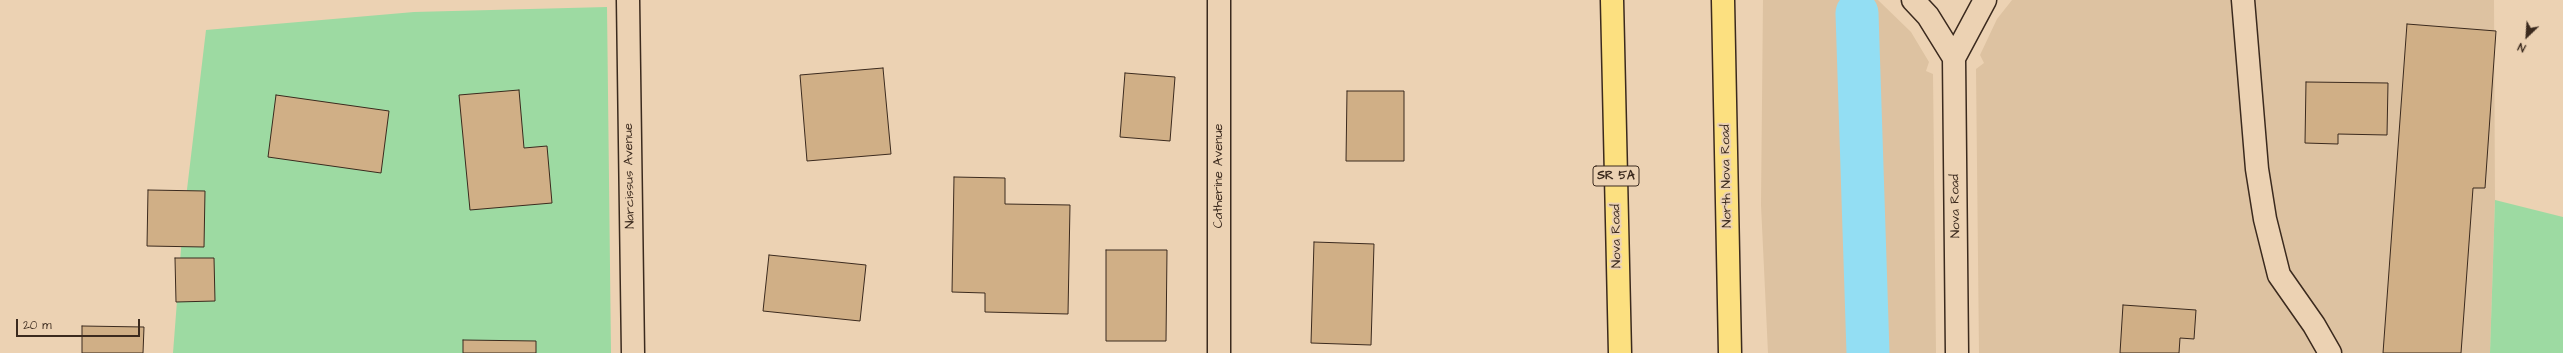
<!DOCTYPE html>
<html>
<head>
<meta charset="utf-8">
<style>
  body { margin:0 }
  #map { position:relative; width:2563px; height:353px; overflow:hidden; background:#ecd2b3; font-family:"Architects Daughter",sans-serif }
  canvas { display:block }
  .north { position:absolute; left:2507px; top:16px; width:40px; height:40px; -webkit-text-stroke:3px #ecd2b3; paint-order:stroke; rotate:205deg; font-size:11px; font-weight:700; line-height:16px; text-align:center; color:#3b2a1e }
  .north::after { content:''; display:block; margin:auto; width:14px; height:18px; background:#3b2a1e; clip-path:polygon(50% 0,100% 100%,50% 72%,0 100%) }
  .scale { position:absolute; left:16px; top:319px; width:124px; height:18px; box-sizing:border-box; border:2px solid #3b2a1e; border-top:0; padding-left:5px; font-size:12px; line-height:14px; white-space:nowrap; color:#3b2a1e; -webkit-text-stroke:3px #ecd2b3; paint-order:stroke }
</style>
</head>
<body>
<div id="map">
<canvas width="2563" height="353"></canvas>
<div class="north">N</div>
<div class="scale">20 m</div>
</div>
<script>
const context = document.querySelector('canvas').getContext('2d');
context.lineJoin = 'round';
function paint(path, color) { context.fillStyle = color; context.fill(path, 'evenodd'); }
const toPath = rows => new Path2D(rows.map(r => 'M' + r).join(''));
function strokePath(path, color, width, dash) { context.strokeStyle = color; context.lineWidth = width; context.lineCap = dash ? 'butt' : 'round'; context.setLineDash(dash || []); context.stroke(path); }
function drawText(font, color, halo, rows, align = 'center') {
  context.font = font + ' "Architects Daughter",sans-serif'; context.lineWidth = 4; context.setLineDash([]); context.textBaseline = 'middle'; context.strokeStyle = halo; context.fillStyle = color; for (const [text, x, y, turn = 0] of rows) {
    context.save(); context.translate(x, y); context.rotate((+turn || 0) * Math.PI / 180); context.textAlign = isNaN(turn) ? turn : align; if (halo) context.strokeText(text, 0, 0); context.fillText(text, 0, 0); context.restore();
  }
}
const built = toPath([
  [1763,0,1878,0,1911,32,1929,62,1926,71,1933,74,1936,353,1768,353,1761,205],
  [2012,0,2494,0,2495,200,2490,353,1979,353,1976,69,1984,63,1980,55,1997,19]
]);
const green = toPath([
  [607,7,611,353,173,353,183,223,206,30,414,12],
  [2495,200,2563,217,2563,353,2490,353]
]);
const canal = toPath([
  [1857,13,1868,353]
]);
const building = toPath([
  [2407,24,2496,31,2485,188,2473,188,2461,353,2383,353,2407,24],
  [883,68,891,154,807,161,800,75,883,68],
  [1125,73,1175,77,1170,141,1120,137,1125,73],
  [2306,82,2388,83,2387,135,2338,134,2338,144,2305,143,2306,82],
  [519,90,524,148,547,146,552,203,470,210,459,95,519,90],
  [1347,91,1404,91,1404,161,1346,161,1347,91],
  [276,95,389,111,381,173,268,157,276,95],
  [954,177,1005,178,1005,204,1070,205,1068,314,985,312,985,293,952,292,954,177],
  [148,190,205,191,204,247,147,246,148,190],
  [1314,242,1374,244,1371,345,1311,343,1314,242],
  [1106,250,1167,250,1166,341,1106,341,1106,250],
  [769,255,866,265,860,321,763,311,769,255],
  [175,258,214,258,215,301,176,302,175,258],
  [2123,305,2196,310,2194,339,2180,338,2179,353,2120,353,2123,305],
  [82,326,144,327,143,353,82,353,82,326],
  [463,340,536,341,536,353,463,353,463,340]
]);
const lane = toPath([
  [2243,0,2257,169,2265,219,2279,275,2314,325,2330,353]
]);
const street = toPath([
  [628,0,633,353],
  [1219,0,1219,353],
  [1913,0,1928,16,1954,58],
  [1957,353,1954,58,1985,0]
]);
const primary = toPath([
  [1612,0,1620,353],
  [1723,0,1730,353]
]);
const shields = [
  [1616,176,46]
];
const shieldNames = [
  ["SR 5A",1616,176]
];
const streetNames = [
  ["Narcissus Avenue",630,176,-91],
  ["Catherine Avenue",1219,176,-90],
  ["North Nova Road",1727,176,-91],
  ["Nova Road",1956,206,-91],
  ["Nova Road",1617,236,-91]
];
paint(built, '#ddc2a1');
paint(green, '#9ddaa2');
strokePath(canal, '#93def3', 43);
paint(building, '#d0af86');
strokePath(building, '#3b2a1e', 1);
strokePath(lane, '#3b2a1e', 25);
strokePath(street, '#3b2a1e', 25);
strokePath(primary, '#3b2a1e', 25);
strokePath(lane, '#ecd2b3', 22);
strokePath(street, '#ecd2b3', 22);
strokePath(primary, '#fce080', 22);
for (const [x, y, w] of shields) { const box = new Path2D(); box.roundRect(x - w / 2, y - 10, w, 20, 3); context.fillStyle = '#ecd2b3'; context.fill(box); strokePath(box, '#3b2a1e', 1); }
drawText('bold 12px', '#3b2a1e', null, shieldNames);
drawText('13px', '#3b2a1e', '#ecd2b3', streetNames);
</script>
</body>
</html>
